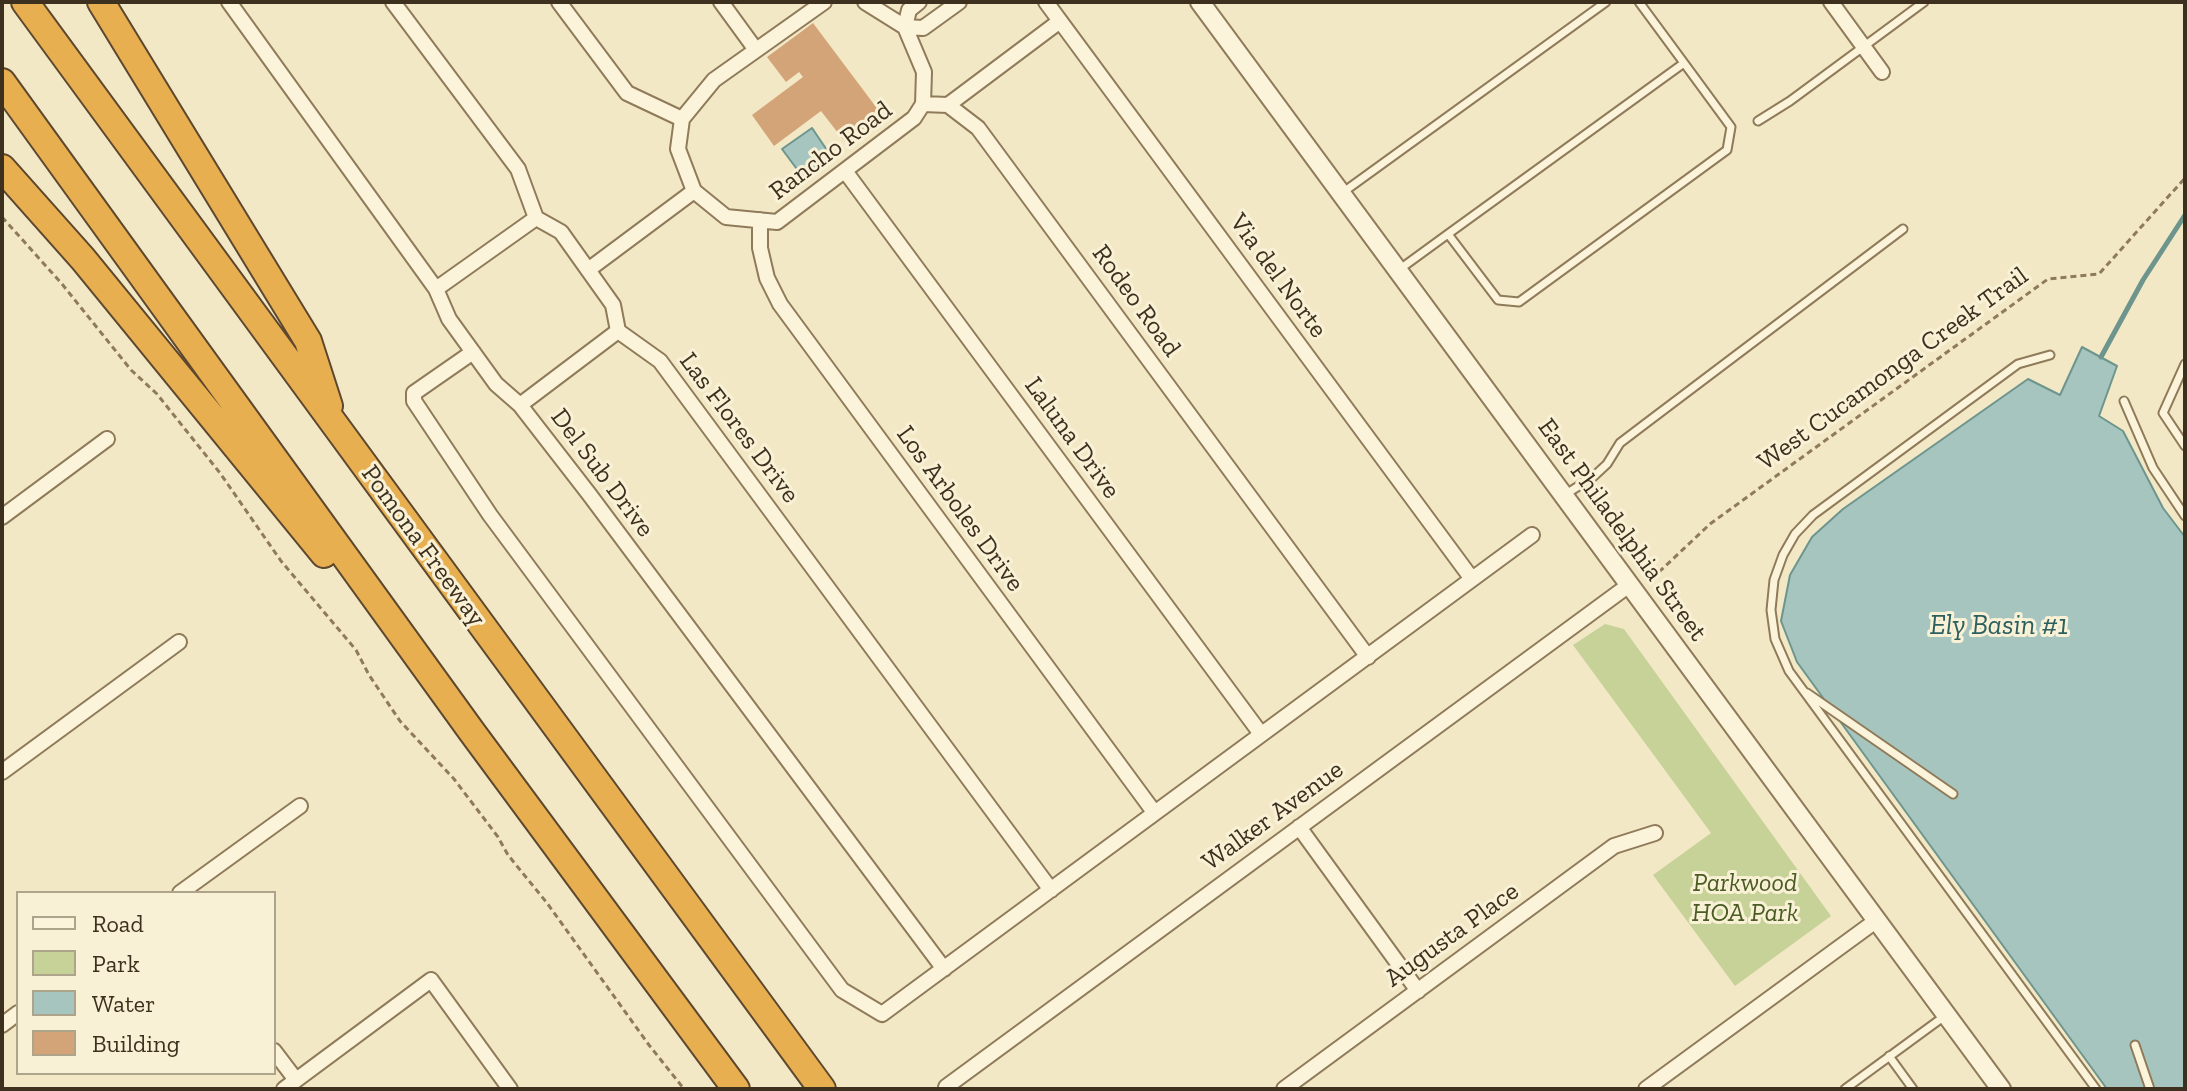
<!DOCTYPE html>
<html>
<head>
<meta charset="utf-8">
<style>
  body { margin:0 }
  #map { position:relative; width:2187px; height:1091px; overflow:hidden; background:#f2e8c5; font-family:"Zilla Slab",serif }
  canvas { display:block }
  .frame { position:absolute; inset:0; border:4px solid #3e301e; pointer-events:none }
  .legend { position:absolute; left:16px; top:891px; width:260px; height:184px; box-sizing:border-box; background:#f9f1d6; border:2px solid #aea48c; margin:0; padding:10px 14px; list-style:none; font-size:24px; color:#3e301e }
  .legend li { display:flex; align-items:center; gap:16px; height:40px }
  .legend b { width:40px; border:2px solid #aea48c }
</style>
</head>
<body>
<div id="map">
<canvas width="2187" height="1091"></canvas>
<div class="frame"></div>
<ul class="legend">
<li><b style="height:10px;background:#fcf4da"></b>Road</li>
<li><b style="height:22px;background:#c7d298"></b>Park</li>
<li><b style="height:22px;background:#a7c5bf"></b>Water</li>
<li><b style="height:22px;background:#d3a478"></b>Building</li>
</ul>
</div>
<script>
const context = document.querySelector('canvas').getContext('2d');
context.lineJoin = 'round';
function paint(path, color) { context.fillStyle = color; context.fill(path, 'evenodd'); }
const toPath = rows => new Path2D(rows.map(r => 'M' + r).join(''));
function strokePath(path, color, width, dash) { context.strokeStyle = color; context.lineWidth = width; context.lineCap = dash ? 'butt' : 'round'; context.setLineDash(dash || []); context.stroke(path); }
function drawText(font, color, halo, rows, align = 'center') {
  context.font = font + ' "Zilla Slab",serif'; context.lineWidth = 6; context.setLineDash([]); context.textBaseline = 'middle'; context.strokeStyle = halo; context.fillStyle = color; for (const [text, x, y, turn = 0] of rows) {
    context.save(); context.translate(x, y); context.rotate((+turn || 0) * Math.PI / 180); context.textAlign = isNaN(turn) ? turn : align; if (halo) context.strokeText(text, 0, 0); context.fillText(text, 0, 0); context.restore();
  }
}
const green = toPath([
  [1605,624,1624,629,1831,916,1735,986,1653,875,1711,833,1573,645]
]);
const water = toPath([
  [812,128,831,156,802,176,782,149,812,128],
  [2082,347,2117,366,2099,416,2123,431,2163,508,2185,537,2185,1089,2107,1089,1797,662,1781,621,1790,575,1812,537,1843,509,2028,379,2060,395,2082,347]
]);
const stream = toPath([
  [2101,357,2143,280,2185,215]
]);
const building = toPath([
  [813,23,882,115,845,142,821,111,774,146,752,115,803,77,799,72,786,82,767,57]
]);
const path = toPath([
  [2,217,62,284,131,370,157,394,220,473,281,561,356,650,369,675,400,721,454,779,498,837,508,855,547,903,649,1045,684,1089],
  [1659,572,1710,524,2048,279,2099,274,2185,178]
]);
const service = toPath([
  [1639,2,1684,63],
  [1758,121,1790,101,1924,2],
  [1342,193,1606,2],
  [1400,269,1448,234,1498,300,1519,302,1727,150,1731,127,1684,63,1448,234],
  [2050,355,2018,364,1813,515,1795,534,1783,555,1774,580,1771,610,1775,639,1789,671,2096,1089],
  [2185,364,2163,413,2185,446],
  [2124,401,2153,468,2185,516],
  [1566,494,1593,477,1607,464,1620,443,1645,424,1903,229],
  [1807,693,1953,794],
  [2135,1045,2150,1089],
  [1889,1056,1913,1089],
  [1845,1089,1946,1015]
]);
const minor = toPath([
  [229,2,436,289,449,319,496,384,520,405,589,494,944,969],
  [393,2,518,169,536,218,561,232,613,305,618,331,660,361,1051,890],
  [559,2,627,93,682,119],
  [721,2,756,50],
  [824,2,714,80,682,119,678,149,694,191,726,217,777,222,914,118,923,104,924,72,905,27,865,2],
  [919,2,909,10,905,27,923,28,959,2],
  [1046,2,1472,579],
  [1831,2,1882,72],
  [923,104,948,105,978,128,1368,657],
  [948,105,1060,21],
  [845,171,1261,734],
  [760,220,760,248,767,278,780,304,1154,812],
  [588,270,694,191],
  [436,289,536,218],
  [473,352,414,393,414,401,490,515,842,990,882,1014,1532,535],
  [520,405,618,331],
  [2,517,107,439],
  [2,772,179,642],
  [1299,827,1418,991],
  [180,893,300,806],
  [2,1025,18,1013],
  [274,1051,296,1080],
  [946,1087,1629,585],
  [284,1089,431,980,510,1089],
  [1284,1089,1614,846,1655,833],
  [1646,1089,1877,920]
]);
const tertiary = toPath([
  [1200,2,2001,1089]
]);
const motorway = toPath([
  [25,2,822,1089],
  [101,2,308,341,329,406],
  [2,82,472,732,736,1089],
  [2,168,83,259,324,554]
]);
const streetNames = [
  ["Rancho Road",831,151,-37],
  ["Via del Norte",1278,276,54],
  ["Rodeo Road",1136,301,54],
  ["West Cucamonga Creek Trail",1893,369,-36],
  ["Las Flores Drive",739,428,53],
  ["Laluna Drive",1072,438,54],
  ["Del Sub Drive",602,473,53],
  ["Los Arboles Drive",960,509,54],
  ["East Philadelphia Street",1622,530,54],
  ["Pomona Freeway",423,546,54],
  ["Walker Avenue",1273,816,-36],
  ["Augusta Place",1452,935,-36]
];
const parkNames = [
  ["Parkwood",1745,884],
  ["HOA Park",1745,914]
];
const waterNames = [
  ["Ely Basin #1",1999,626]
];
paint(green, '#c7d298');
paint(water, '#a7c5bf');
strokePath(water, '#6d958e', 2);
strokePath(stream, '#6d958e', 5);
paint(building, '#d3a478');
strokePath(service, '#8f7a59', 11);
strokePath(minor, '#8f7a59', 18);
strokePath(tertiary, '#8f7a59', 22);
strokePath(motorway, '#5d472e', 30);
strokePath(path, '#8f7a59', 3, [6, 4]);
strokePath(service, '#fcf4da', 7);
strokePath(minor, '#fcf4da', 14);
strokePath(tertiary, '#fcf4da', 18);
strokePath(motorway, '#e7af50', 26);
drawText('26px', '#3e301e', '#f9f1d6', streetNames);
drawText('italic 26px', '#4a5c23', '#f9f1d6', parkNames);
drawText('italic 28px', '#2c5f5f', '#f9f1d6', waterNames);
</script>
</body>
</html>
